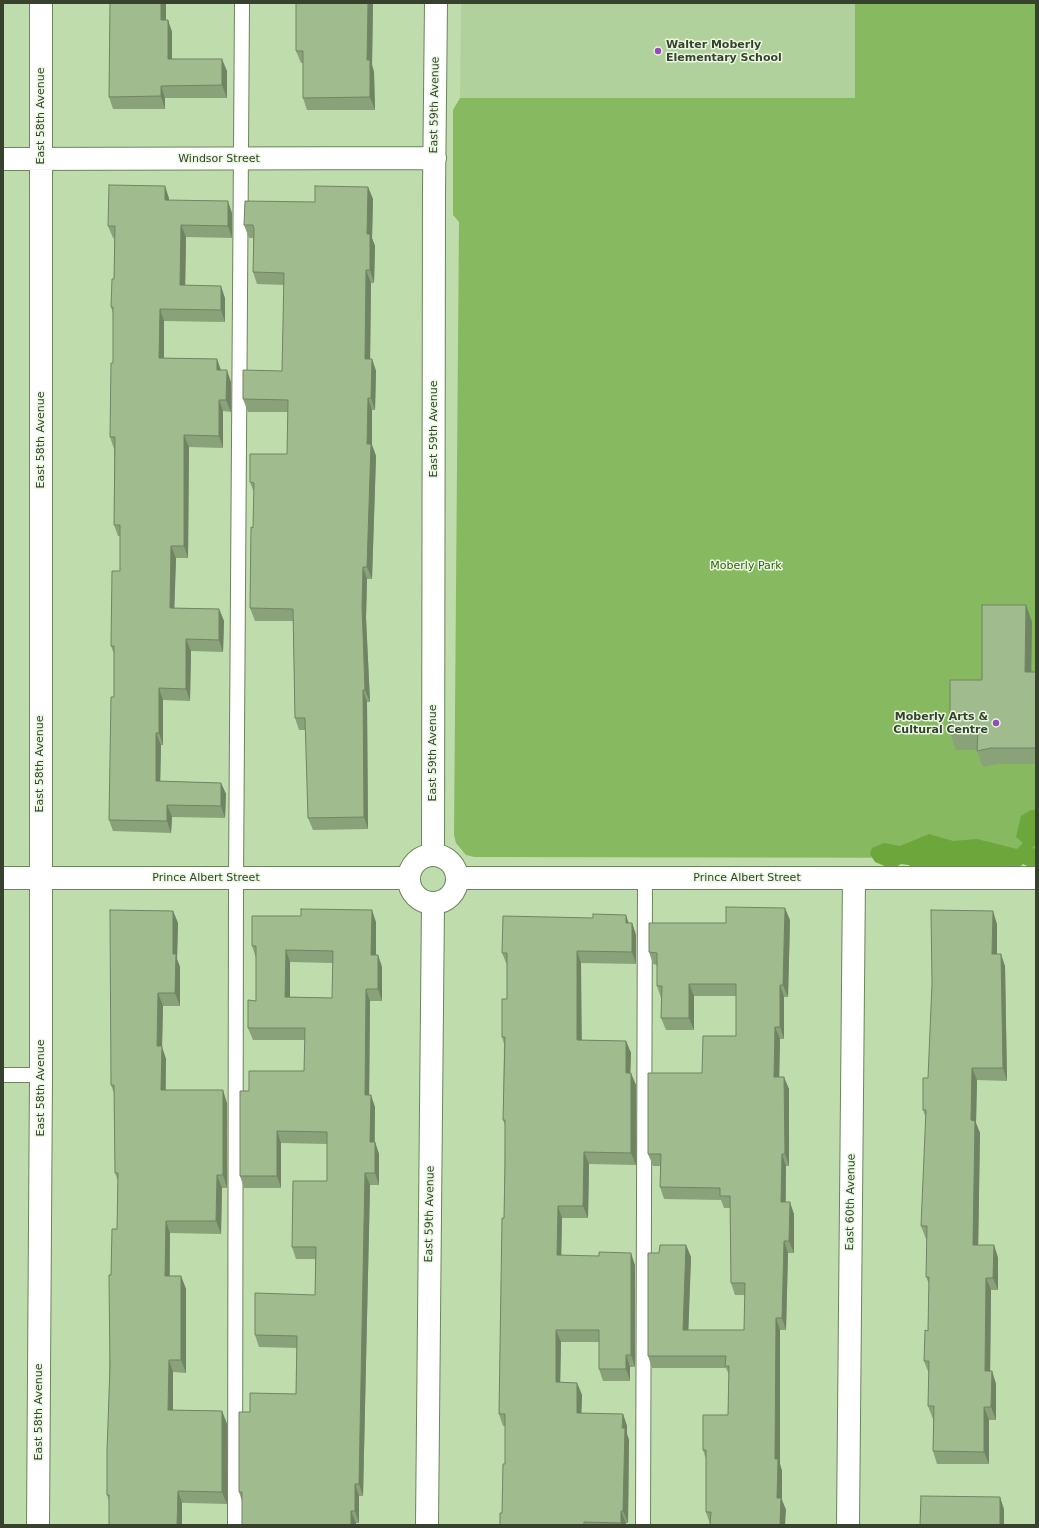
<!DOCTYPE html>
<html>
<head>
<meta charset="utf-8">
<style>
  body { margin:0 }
  #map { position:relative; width:1039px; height:1528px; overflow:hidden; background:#bfdcad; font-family:"DejaVu Sans",sans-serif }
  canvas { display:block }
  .frame { position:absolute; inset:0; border:4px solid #36412e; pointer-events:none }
</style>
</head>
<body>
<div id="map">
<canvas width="1039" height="1528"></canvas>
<div class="frame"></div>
</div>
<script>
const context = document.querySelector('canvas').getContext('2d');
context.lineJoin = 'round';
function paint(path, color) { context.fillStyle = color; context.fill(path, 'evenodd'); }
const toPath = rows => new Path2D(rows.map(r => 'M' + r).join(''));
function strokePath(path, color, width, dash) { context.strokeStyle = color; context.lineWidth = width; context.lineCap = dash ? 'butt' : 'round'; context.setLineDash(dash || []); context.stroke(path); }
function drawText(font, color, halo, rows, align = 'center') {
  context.font = font + ' "DejaVu Sans",sans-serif'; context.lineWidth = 3; context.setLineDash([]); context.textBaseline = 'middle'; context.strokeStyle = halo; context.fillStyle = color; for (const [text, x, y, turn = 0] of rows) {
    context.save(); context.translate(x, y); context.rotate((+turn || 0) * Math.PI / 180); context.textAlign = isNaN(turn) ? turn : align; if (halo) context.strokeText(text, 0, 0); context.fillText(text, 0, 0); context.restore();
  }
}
const built = toPath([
  [461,3,855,3,855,98,460,98]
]);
const green = toPath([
  [855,3,1036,3,1036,858,474,857,466,855,456,843,454,835,459,222,453,215,453,110,460,98,855,98]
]);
const forest = toPath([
  [1031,810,1036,810,1036,844,1032,848,1036,849,1036,870,1023,864,1014,871,915,872,909,865,901,864,892,869,875,862,870,854,872,848,884,843,900,846,929,834,953,841,977,839,1017,849,1023,843,1016,837,1021,816]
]);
const service = toPath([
  [3,1075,41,1075],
  [235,1525,236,877,242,3],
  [643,1525,645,879]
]);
const minor = toPath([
  [3,159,435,158],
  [433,854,434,191,436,3],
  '409 879a24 24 0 1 1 48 0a24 24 0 1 1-48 0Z',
  [3,878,409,878],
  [457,878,1036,878],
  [38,1525,41,1075,41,3],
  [427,1525,433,903],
  [848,1525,854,878]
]);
const wall = toPath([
  [110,3,166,3,166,20,168,20,172,32,172,59,227,71,227,98,165,98,165,109,113,109,109,97],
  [296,3,373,3,372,65,374,72,375,110,307,110,303,98,303,63,301,63,296,51],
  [368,187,373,199,372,238,375,246,374,283,371,283,370,359,372,359,376,371,375,410,372,410,372,445,376,456,372,579,367,579,366,618,370,702,367,702,368,829,313,830,308,818,306,730,299,730,295,718,293,621,255,621,250,608,254,493,250,482,287,454,288,412,248,412,243,399,282,371,284,285,257,284,253,272,253,238,249,238,244,225,315,202],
  [169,198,169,200,232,213,232,238,186,237,185,285,225,298,225,322,164,321,164,358,217,359,221,370,231,382,231,412,223,411,223,448,189,447,188,558,176,558,174,608,219,609,224,621,223,652,191,651,190,701,163,700,163,745,161,745,160,781,221,783,226,794,225,818,172,817,171,833,113,831,109,820,114,697,114,654,111,646,120,571,120,536,118,536,114,525,114,449,110,437,113,363,113,313,111,307,114,279,114,238,113,238,108,226],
  [1026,605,1032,622,1031,672,1036,672,1036,764,997,764,983,767,977,750,956,750,950,733,982,680],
  [173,911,178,923,177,959,180,967,180,1006,163,1006,162,1047,166,1059,166,1090,227,1103,227,1188,222,1188,221,1234,170,1233,170,1276,181,1276,186,1289,186,1373,173,1372,173,1410,222,1411,227,1424,227,1504,109,1501,107,1495,111,1275,117,1229,118,1181,115,1173,114,1093,111,1085],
  [790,920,788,997,784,997,784,1039,780,1039,779,1077,789,1089,789,1166,786,1166,786,1202,794,1214,794,1253,788,1253,786,1330,780,1330,780,1464,782,1471,782,1500,786,1510,710,1524,706,1512,706,1459,703,1450,728,1415,729,1375,726,1368,652,1368,648,1356,659,1253,686,1245,691,1257,688,1330,744,1330,745,1295,735,1295,731,1283,730,1208,724,1208,721,1200,664,1199,660,1187,660,1166,653,1166,648,1154,702,1073,736,1036,736,996,694,996,694,1030,666,1030,661,1018,661,998,657,986,657,965,653,964,649,952,726,923],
  [376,922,376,955,378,955,382,967,382,1001,370,1001,369,1095,375,1107,375,1142,379,1154,379,1185,370,1185,363,1496,359,1496,359,1523,356,1523,356,1525,242,1525,242,1501,239,1492,250,1412,296,1394,297,1348,259,1347,255,1335,315,1295,315,1259,296,1259,292,1247,327,1181,327,1144,281,1143,281,1188,244,1188,240,1176,249,1091,304,1071,305,1040,253,1040,248,1028,256,1001,256,958,252,946],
  [290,962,333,963,332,998,290,997],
  [632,923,636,935,636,964,581,963,581,1040,626,1041,631,1053,630,1073,636,1085,636,1165,589,1164,588,1218,562,1218,561,1256,635,1265,635,1367,630,1367,630,1381,603,1381,599,1369,599,1342,561,1342,560,1382,577,1383,582,1395,581,1414,623,1414,627,1426,627,1434,629,1440,628,1523,626,1523,626,1525,500,1525,502,1513,505,1464,505,1426,503,1426,499,1414,504,1218,505,1125,503,1120,504,1044,502,1037,507,999,507,965,502,953],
  [997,924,997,954,1005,966,1007,1081,977,1080,976,1123,980,1133,978,1245,994,1245,998,1258,998,1290,991,1290,990,1371,992,1371,996,1384,996,1420,989,1420,989,1464,937,1464,933,1451,933,1419,928,1406,929,1374,924,1361,928,1331,929,1284,926,1277,927,1239,926,1239,921,1226,926,1118,923,1110,928,1078]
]);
const shadedWall = toPath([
  [161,3,166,3,166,32,161,20],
  [368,3,373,3,372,65,374,72,375,110,370,97,367,60],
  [168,20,172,32,172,71,168,59],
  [222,59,227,71,227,98,222,85],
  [161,86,165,98,165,109,161,96],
  [165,186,169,198,169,212,165,200],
  [368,187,373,199,372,238,375,246,374,283,370,270,367,234],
  [228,201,232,213,232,238,228,226],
  [181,225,186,237,185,297,180,285],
  [366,270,371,283,370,371,365,359],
  [221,286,225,298,225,322,221,310],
  [160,309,164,321,164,370,159,358],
  [217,359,221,371,217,370],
  [372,359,376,371,375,410,371,398],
  [227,370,231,382,231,412,226,400],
  [368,398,372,410,372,445,376,456,372,579,367,567,367,444],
  [219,400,223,411,223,448,219,436],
  [184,435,189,447,188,558,184,546],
  [171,546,176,558,174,620,170,608],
  [363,567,367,579,366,618,370,702,365,690,362,606],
  [1026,605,1032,622,1031,689,1025,672],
  [219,609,224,621,223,652,219,640],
  [186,639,191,651,190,701,186,689],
  [159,688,163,700,163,745,159,733],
  [363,690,367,702,368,829,364,817],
  [156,733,161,745,160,793,156,781],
  [221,783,226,794,225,818,221,806],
  [167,805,172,817,171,833,167,821],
  [785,908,790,920,788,997,783,985],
  [372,910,376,922,376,967,371,955],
  [173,911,178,923,177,959,180,967,180,1006,175,993,173,954],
  [993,911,997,924,997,966,992,954],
  [626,915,630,927,626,923],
  [632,923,636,935,636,964,632,952],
  [286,950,290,962,290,1009,285,997],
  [577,951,581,963,582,1052,577,1040],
  [1001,954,1005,966,1007,1081,1003,1068],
  [378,955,382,967,382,1001,378,989],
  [689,984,694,996,694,1030,689,1018],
  [780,985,784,997,784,1039,780,1027],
  [366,989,370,1001,369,1107,365,1095],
  [158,993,163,1006,162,1047,166,1059,165,1102,161,1090,157,1046],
  [775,1027,780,1039,779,1089,774,1077],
  [626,1041,631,1053,630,1085,626,1073],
  [972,1068,977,1080,976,1123,980,1133,978,1257,973,1245,971,1120],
  [631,1073,636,1085,636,1165,631,1153],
  [784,1077,789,1089,789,1166,785,1154],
  [223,1090,227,1103,227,1188,223,1175],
  [371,1095,375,1107,374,1154,370,1142],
  [277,1131,281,1143,281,1188,277,1176],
  [375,1142,379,1154,379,1185,375,1173],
  [584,1152,589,1164,588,1218,583,1206],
  [782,1154,786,1166,785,1214,781,1202],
  [365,1173,370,1185,363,1496,359,1484],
  [217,1175,222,1188,221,1234,216,1221],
  [790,1202,794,1214,794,1253,789,1241],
  [558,1206,562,1218,561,1267,557,1255],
  [166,1221,170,1233,169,1289,165,1276],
  [784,1241,788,1253,786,1330,782,1318],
  [686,1245,691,1257,688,1342,683,1330],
  [994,1245,998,1258,998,1290,993,1278],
  [631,1253,635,1265,635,1367,631,1355],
  [181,1276,186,1289,186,1373,181,1360],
  [986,1278,991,1290,990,1384,985,1371],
  [776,1318,780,1330,780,1464,782,1471,782,1500,786,1510,785,1525,780,1525,777,1498,775,1459],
  [556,1330,561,1342,560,1394,556,1382],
  [626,1355,630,1367,630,1381,626,1369],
  [169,1360,173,1372,173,1423,168,1410],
  [992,1371,996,1384,996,1420,991,1407],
  [577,1383,582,1395,581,1425,577,1413],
  [984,1407,989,1420,989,1464,984,1452],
  [222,1411,227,1424,227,1504,222,1492],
  [623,1414,627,1426,627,1434,629,1440,628,1523,623,1511],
  [355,1484,359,1496,359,1523,355,1511],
  [178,1491,182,1503,182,1525,177,1525],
  [1000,1497,1004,1509,1004,1525,1000,1525],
  [351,1511,356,1523,356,1525,351,1525],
  [621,1511,626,1523,626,1525,622,1525,621,1523]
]);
const building = toPath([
  [110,3,161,3,161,20,168,20,168,59,222,59,222,85,161,86,161,96,109,97,110,3],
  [296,3,368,3,367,60,370,60,370,97,303,98,303,51,296,51,296,3],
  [109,185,165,186,165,200,228,201,228,226,181,225,180,285,221,286,221,310,160,309,159,358,217,359,217,370,227,370,226,400,219,400,219,436,184,435,184,546,171,546,170,608,219,609,219,640,186,639,186,689,159,688,159,733,156,733,156,781,221,783,221,806,167,805,167,821,109,820,111,697,114,697,114,646,111,646,112,571,120,571,120,525,114,525,115,437,110,437,111,363,113,363,113,307,111,307,112,279,114,279,115,226,108,226,109,185],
  [315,186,368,187,367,234,370,234,370,270,366,270,365,359,372,359,371,398,368,398,367,444,371,444,367,567,363,567,362,606,365,690,363,690,364,817,308,818,305,718,295,718,293,609,250,608,251,527,253,528,254,483,250,482,250,454,287,454,288,400,243,399,243,370,282,371,284,273,253,272,254,229,253,225,244,225,245,201,315,202,315,186],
  [982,605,1026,605,1025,672,1036,672,1036,748,991,748,977,751,978,733,950,733,950,680,982,680,982,605],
  [726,907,785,908,783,985,780,985,780,1027,775,1027,774,1077,784,1077,785,1154,782,1154,781,1202,790,1202,789,1241,784,1241,782,1318,776,1318,775,1459,778,1459,777,1498,781,1498,780,1525,710,1525,711,1512,706,1512,706,1450,703,1450,703,1415,728,1415,729,1366,725,1366,726,1356,648,1356,648,1253,659,1253,660,1245,686,1245,683,1330,744,1330,745,1283,731,1283,730,1196,720,1196,720,1188,660,1187,661,1154,648,1154,648,1073,702,1073,703,1036,736,1036,736,984,689,984,689,1018,661,1018,662,986,657,986,657,953,649,952,649,923,726,923,726,907],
  [301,909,372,910,371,955,378,955,378,989,366,989,365,1095,371,1095,370,1142,375,1142,375,1173,365,1173,359,1484,355,1484,355,1511,351,1511,351,1525,242,1525,242,1492,239,1492,239,1412,250,1412,250,1393,296,1394,297,1336,255,1335,255,1293,315,1295,316,1247,292,1247,293,1181,327,1181,327,1132,277,1131,277,1176,240,1176,240,1091,249,1091,249,1071,304,1071,305,1028,248,1028,248,1000,256,1001,256,946,252,946,252,916,301,916,301,909],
  [286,950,333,951,332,998,285,997,286,950],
  [110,910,173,911,173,954,176,954,175,993,158,993,157,1046,162,1046,161,1090,223,1090,223,1175,217,1175,216,1221,166,1221,165,1276,181,1276,181,1360,169,1360,168,1410,222,1411,222,1492,178,1491,177,1525,109,1525,109,1495,107,1495,107,1450,110,1368,109,1275,111,1275,112,1229,117,1229,118,1173,115,1173,114,1085,111,1085,110,910],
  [931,910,993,911,992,954,1001,954,1003,1068,972,1068,971,1120,975,1121,973,1245,994,1245,993,1278,986,1278,985,1371,992,1371,991,1407,984,1407,984,1452,933,1451,934,1406,928,1406,929,1361,924,1361,925,1330,928,1331,929,1277,926,1277,927,1226,921,1226,926,1110,923,1110,923,1078,928,1078,932,983,931,910],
  [593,914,626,915,626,923,632,923,632,952,577,951,577,1040,626,1041,626,1073,631,1073,631,1153,584,1152,583,1206,558,1206,557,1255,599,1256,599,1252,631,1253,631,1355,626,1355,626,1369,599,1369,599,1330,556,1330,556,1382,577,1383,577,1413,623,1414,622,1428,625,1428,623,1511,621,1511,621,1523,584,1522,584,1525,500,1525,500,1513,502,1513,503,1464,505,1464,505,1414,499,1414,502,1218,504,1218,505,1164,505,1120,503,1120,505,1037,502,1037,502,999,507,999,507,953,502,953,503,916,593,918,593,914],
  [921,1496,1000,1497,1000,1525,920,1525,921,1496]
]);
const markers = [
  [658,51,4,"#974abc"],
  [996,723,4,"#974abc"]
];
const poiNames = [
  ["Walter Moberly",666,45],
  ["Elementary School",666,58],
  ["Moberly Arts &",988,717,"right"],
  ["Cultural Centre",988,730,"right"]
];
const streetNames = [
  ["East 59th Avenue",435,105,-89],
  ["East 58th Avenue",41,116,-90],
  ["Windsor Street",219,159],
  ["East 59th Avenue",434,429,-90],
  ["East 58th Avenue",41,440,-90],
  ["East 59th Avenue",433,753,-90],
  ["East 58th Avenue",40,764,-90],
  ["Prince Albert Street",206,878],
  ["Prince Albert Street",747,878],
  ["East 58th Avenue",41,1088,-90],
  ["East 60th Avenue",851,1202,-89],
  ["East 59th Avenue",430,1214,-89],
  ["East 58th Avenue",39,1412,-90]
];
const parkNames = [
  ["Moberly Park",746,566]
];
paint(built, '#b1d19c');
paint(green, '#86b960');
paint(forest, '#6da73b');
strokePath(service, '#6c855a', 16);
strokePath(minor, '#6c855a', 24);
strokePath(service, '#fff', 14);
strokePath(minor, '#fff', 22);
paint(wall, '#8aa27a');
paint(shadedWall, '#708463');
paint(building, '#a0bc8e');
strokePath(building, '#708463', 1);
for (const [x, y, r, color] of markers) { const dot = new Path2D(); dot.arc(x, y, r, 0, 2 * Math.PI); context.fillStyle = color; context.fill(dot); strokePath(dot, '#e9f8e0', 1.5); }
drawText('bold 11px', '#36412e', '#e9f8e0', poiNames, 'left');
drawText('11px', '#36412e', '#e9f8e0', streetNames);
drawText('11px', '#355b11', '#e9f8e0', parkNames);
</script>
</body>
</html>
